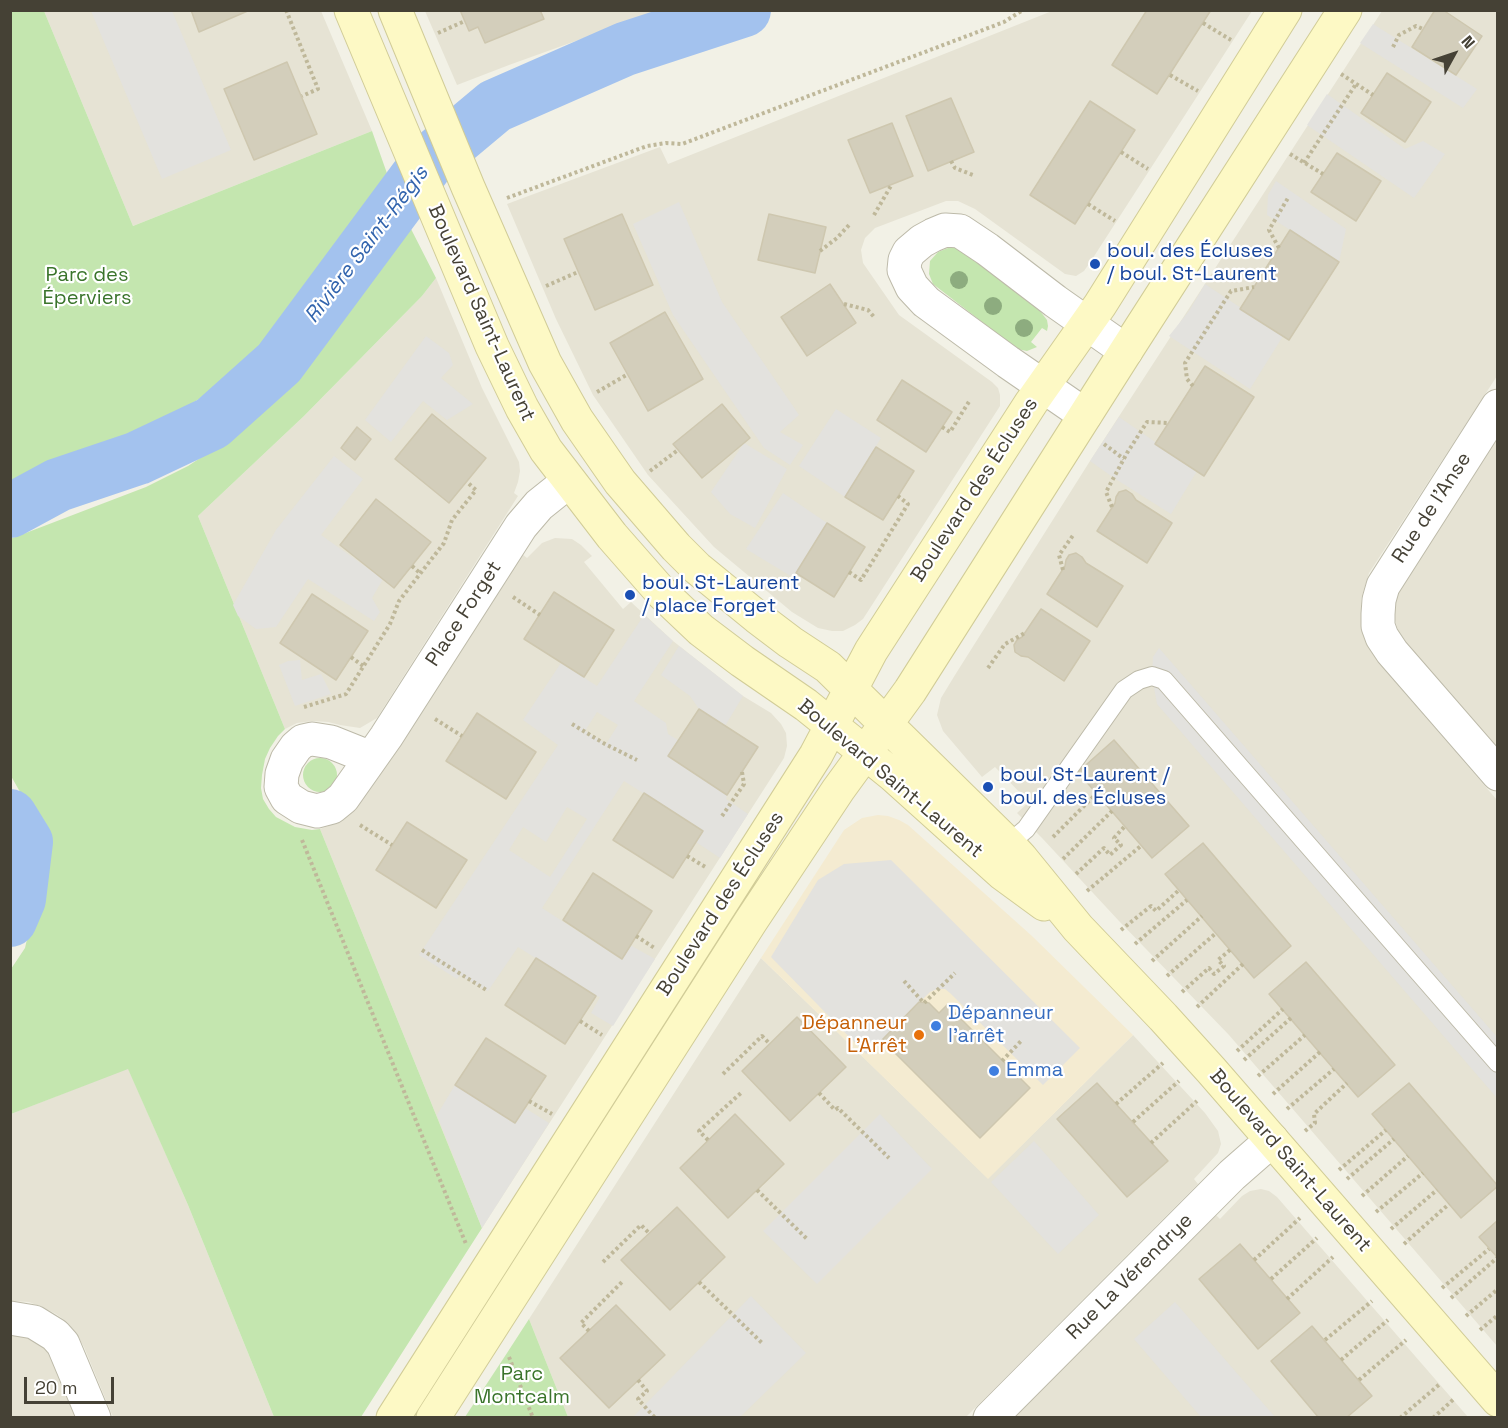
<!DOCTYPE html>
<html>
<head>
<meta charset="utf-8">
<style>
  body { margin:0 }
  #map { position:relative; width:1508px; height:1428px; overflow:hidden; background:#f2f1e6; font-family:"Space Grotesk",sans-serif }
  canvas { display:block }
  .frame { position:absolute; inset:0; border:12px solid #454135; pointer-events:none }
  .north { position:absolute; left:1424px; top:24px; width:60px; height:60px; -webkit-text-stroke:4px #fff; paint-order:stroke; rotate:50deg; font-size:16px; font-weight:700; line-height:24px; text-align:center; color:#454135 }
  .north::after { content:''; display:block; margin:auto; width:21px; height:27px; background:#454135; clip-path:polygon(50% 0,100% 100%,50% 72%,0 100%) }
  .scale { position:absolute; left:24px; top:1377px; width:90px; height:27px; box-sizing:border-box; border:3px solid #454135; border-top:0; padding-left:8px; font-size:18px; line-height:21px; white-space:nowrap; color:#454135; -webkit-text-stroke:4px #fff; paint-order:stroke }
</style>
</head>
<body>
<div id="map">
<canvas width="1508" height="1428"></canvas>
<div class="frame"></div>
<div class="north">N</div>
<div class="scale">20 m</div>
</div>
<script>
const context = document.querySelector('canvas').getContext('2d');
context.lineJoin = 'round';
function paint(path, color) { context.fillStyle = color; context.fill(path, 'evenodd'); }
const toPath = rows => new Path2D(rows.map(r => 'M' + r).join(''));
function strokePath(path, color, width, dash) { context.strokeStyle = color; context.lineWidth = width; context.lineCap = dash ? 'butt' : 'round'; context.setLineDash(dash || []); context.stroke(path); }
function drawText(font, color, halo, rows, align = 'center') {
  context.font = font + ' "Space Grotesk",sans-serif'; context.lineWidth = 4.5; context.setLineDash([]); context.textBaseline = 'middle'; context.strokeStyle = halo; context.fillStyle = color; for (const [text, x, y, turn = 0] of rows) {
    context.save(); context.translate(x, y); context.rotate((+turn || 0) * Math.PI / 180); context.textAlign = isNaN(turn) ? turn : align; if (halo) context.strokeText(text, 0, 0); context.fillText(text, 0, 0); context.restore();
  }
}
const residential = toPath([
  [44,11,321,11,372,131,133,226],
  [425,11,659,11,509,65,457,85],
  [1052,11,1252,11,1091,261,1084,271,1076,276,1065,274,975,209,958,201,946,201,875,228,865,238,861,250,863,263,899,315,992,382,998,388,1000,395,1000,406,863,619,855,625,843,631,832,631,818,628,792,612,714,547,648,475,593,395,556,319,507,204,660,147,668,164],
  [1382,11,1497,11,1497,376,1369,573,1361,599,1362,624,1369,648,1390,676,1497,800,1497,1346,1229,1035,1119,921,1042,838,1017,813,1029,802,995,767,982,777,943,731,937,715,941,698,955,675,1090,461],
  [436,278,482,388,519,462,520,471,518,482,514,493,518,496,377,718,360,728,340,725,328,722,313,721,297,723,285,729,198,516,304,416,422,296],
  [1497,434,1497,749,1409,647,1398,630,1393,613,1397,595],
  [555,538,572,539,581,545,592,556,584,562,623,609,631,602,673,641,743,696,771,713,781,724,786,733,787,746,784,758,482,1228,320,829,331,825,344,819,356,808,370,789,522,554,527,558,542,543],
  [761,958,988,1178,1133,1035,1205,1113,1218,1131,1221,1144,1218,1153,1194,1179,1198,1184,966,1417,568,1417,529,1319],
  [128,1068,188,1205,274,1417,113,1417,84,1347,76,1333,67,1322,56,1314,42,1307,29,1302,11,1301,11,1114],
  [1261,1189,1269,1191,1277,1197,1468,1417,1013,1418,1215,1214,1220,1219,1242,1196,1250,1191],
  [18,1335,32,1339,41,1345,50,1355,76,1417,11,1417,10,1336]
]);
const commercial = toPath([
  [878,815,888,816,899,820,908,825,1032,936,1133,1035,988,1179,761,958,844,830,862,818]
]);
const green = toPath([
  [11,10,44,11,133,226,372,131,389,179,334,264,275,331,232,372,199,399,140,435,96,456,26,478,11,489],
  [410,227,436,278,422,296,304,416,198,516,285,729,278,736,270,748,265,759,262,775,261,788,263,799,269,809,276,817,295,827,312,830,320,829,482,1228,361,1417,274,1417,188,1205,128,1069,11,1114,11,969,25,948,44,865,28,806,11,776,10,539,146,487,188,466,234,436,288,386],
  [948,248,958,248,1040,311,1047,320,1048,326,1047,331,1042,328,1031,342,1037,347,1027,351,1017,349,933,284,929,274,930,261,938,252],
  '303 775a17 17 0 1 1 34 0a17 17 0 1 1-34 0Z',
  [529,1319,568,1417,465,1417,507,1353]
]);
const parking = toPath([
  [91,11,172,11,231,150,162,179],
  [1373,24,1477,89,1463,108,1360,43],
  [1327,94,1405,149,1423,141,1445,154,1414,198,1307,125],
  [1276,181,1346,229,1339,262,1267,215,1268,195],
  [679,202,722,302,799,415,780,432,803,445,790,465,764,448,673,315,633,224],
  [1205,284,1283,336,1250,389,1169,336,1189,311],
  [426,336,449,353,453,365,441,378,473,404,447,420,423,401,391,442,365,420],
  [836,409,881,438,845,497,799,466],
  [1119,417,1197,471,1171,514,1114,478,1090,461],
  [744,443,787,469,755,528,730,514,711,492],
  [334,456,363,479,321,535,383,579,372,598,380,612,374,621,308,579,276,627,256,629,238,616,233,605,276,530],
  [783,493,827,523,794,578,746,549],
  [644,615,673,641,634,701,666,723,668,734,678,740,668,756,727,795,726,799,748,814,720,858,696,842,703,831,624,781,542,908,621,959,630,945,655,959,613,1026,591,1013,600,997,596,996,518,947,488,991,460,975,457,979,419,955,558,745,523,720,561,663,597,686],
  [597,712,618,725,606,744,585,731],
  [567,807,587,819,550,877,509,850,523,827,546,842],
  [679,646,743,696,725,726,699,709,690,696,661,675],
  [1159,648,1497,1037,1497,1098,1157,704,1152,676,1153,657],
  [300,660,302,680,321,674,331,694,295,706,279,665,288,661],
  [891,860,1080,1048,1043,1085,950,993,945,989,937,989,930,992,882,1040,866,1054,771,957,818,880,844,864],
  [455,1085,514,1123,525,1108,549,1123,482,1228,437,1115],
  [880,1114,932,1169,817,1284,763,1231],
  [1034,1141,1099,1215,1058,1254,991,1182],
  [751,1296,806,1353,740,1417,633,1417],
  [1175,1302,1275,1417,1201,1417,1134,1339]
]);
const river = toPath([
  [10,511,58,485,138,458,212,423,279,363,428,162,495,106,625,49,744,10],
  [10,816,26,842,19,899,10,920]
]);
const building = toPath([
  [191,10,250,10,199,32,191,10],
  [460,10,540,10,544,19,485,43,478,27,469,31,460,10],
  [1147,10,1211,10,1157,94,1112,65,1147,10],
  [1435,10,1443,10,1482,36,1456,75,1412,47,1435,10],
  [287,62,317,134,254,160,224,89,287,62],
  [1387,73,1431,102,1405,142,1361,113,1387,73],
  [951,98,974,152,928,171,906,116,951,98],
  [1090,101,1135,130,1075,224,1030,195,1090,101],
  [892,123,913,176,870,193,848,140,892,123],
  [1337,153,1381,181,1356,221,1311,192,1337,153],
  [622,214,653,285,595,310,564,239,622,214],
  [769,214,826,227,815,273,758,260,769,214],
  [1290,230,1339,262,1289,340,1240,309,1290,230],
  [830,284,856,323,807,356,781,317,830,284],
  [665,312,703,379,648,411,610,343,665,312],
  [1205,366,1254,397,1204,476,1155,444,1205,366],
  [902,380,952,412,926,452,877,420,902,380],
  [722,404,750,438,702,478,673,444,722,404],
  [432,414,486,458,449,503,395,459,432,414],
  [357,427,371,439,355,460,341,448,357,427],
  [876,447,914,471,883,520,845,497,876,447],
  [1126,490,1132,494,1136,500,1172,523,1147,563,1097,531,1115,503,1116,497,1119,492,1126,490],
  [376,499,431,542,394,588,340,545,376,499],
  [827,523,865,547,834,597,796,573,827,523],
  [1076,553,1082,557,1086,563,1123,586,1097,627,1047,594,1065,566,1066,560,1069,555,1076,553],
  [554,592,614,630,584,677,524,639,554,592],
  [312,594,368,631,336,680,280,643,312,594],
  [1041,609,1090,641,1064,681,1028,657,1021,656,1015,652,1014,645,1017,640,1022,637,1041,609],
  [699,709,758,747,727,795,668,756,699,709],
  [477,713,536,752,506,799,446,761,477,713],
  [1114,740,1189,826,1152,858,1078,772,1114,740],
  [644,793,703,831,673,878,613,840,644,793],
  [407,822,467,860,436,908,376,870,407,822],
  [1203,843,1291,946,1254,978,1165,874,1203,843],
  [593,873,652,911,622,959,563,920,593,873],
  [536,958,596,996,565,1044,505,1005,536,958],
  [1306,962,1395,1065,1358,1097,1269,994,1306,962],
  [919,1002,929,1003,939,1013,947,1005,1030,1088,980,1138,882,1040,919,1002],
  [797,1017,846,1067,790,1121,742,1071,797,1017],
  [486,1038,546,1076,515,1123,455,1085,486,1038],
  [1097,1083,1168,1161,1127,1197,1057,1119,1097,1083],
  [1409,1083,1498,1186,1461,1218,1372,1114,1409,1083],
  [735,1114,784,1164,728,1218,680,1168,735,1114],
  [677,1207,725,1257,670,1310,621,1260,677,1207],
  [1498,1220,1498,1258,1479,1237,1498,1220],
  [1240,1244,1300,1313,1258,1349,1199,1279,1240,1244],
  [616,1305,665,1355,609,1408,560,1358,616,1305],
  [1312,1326,1372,1396,1346,1418,1319,1418,1271,1361,1312,1326]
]);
const path = toPath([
  [286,10,318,89,302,96],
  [1203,23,1231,40],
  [438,33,465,21],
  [1393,47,1399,35,1416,26,1423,29],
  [1341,74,1373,95],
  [1170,75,1198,91],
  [1121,152,1148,169],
  [1290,154,1323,174],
  [951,161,955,168,973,175],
  [1304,163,1356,84],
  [507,198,647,146,666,143,682,144,1004,22,1023,10],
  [1088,204,1115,221],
  [874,215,892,184],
  [1279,248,1269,230,1288,198],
  [820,251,837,238,849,225],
  [546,286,578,272],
  [844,304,868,310,875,318],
  [1193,386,1187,379,1185,363,1231,291,1254,287],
  [597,392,628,374],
  [942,427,950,432,970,400],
  [1104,444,1124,459],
  [650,471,678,450],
  [1112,507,1106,492,1127,453,1147,422,1169,423],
  [412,566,420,573],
  [1063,570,1059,555,1074,534],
  [849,572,861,580,908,504,898,496],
  [513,597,540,615],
  [351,657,363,666],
  [988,668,1005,644,1025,633],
  [304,707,346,694,390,624,399,601,444,543,452,520,476,490,467,482],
  [435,719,462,736],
  [572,724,605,744,637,760],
  [722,816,744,784,742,772],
  [360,825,392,845],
  [1053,837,1097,793],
  [302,840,466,1244],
  [687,856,707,868],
  [1063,859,1112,811],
  [1076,874,1104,848,1110,855,1121,845,1114,838,1125,826],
  [1087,891,1142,845],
  [1121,930,1151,906,1156,911,1179,890],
  [636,936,656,949],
  [1135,944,1187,900],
  [422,950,488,991],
  [1152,961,1202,916],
  [1167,976,1216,933],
  [904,981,924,1003,955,973],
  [1182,992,1209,968,1214,974,1224,966,1218,960,1230,950],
  [1197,1007,1243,964],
  [580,1021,602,1035],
  [1237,1051,1283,1009],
  [1244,1060,1291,1018],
  [1002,1061,1022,1040],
  [723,1074,762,1036,770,1044],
  [1258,1076,1305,1035],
  [819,1093,835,1110,838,1108,889,1158],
  [1273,1094,1320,1052],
  [529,1101,552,1114],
  [1116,1104,1163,1063],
  [1287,1109,1334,1069],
  [1133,1122,1179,1081],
  [1305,1131,1315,1123,1314,1114,1347,1083],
  [708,1140,699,1131,742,1092],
  [1151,1143,1197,1101],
  [1339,1170,1386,1130],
  [1347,1179,1394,1139],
  [757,1190,807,1239],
  [1362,1196,1408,1156],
  [1376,1212,1423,1173],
  [1391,1229,1437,1190],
  [1404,1244,1449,1204],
  [1254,1260,1300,1218],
  [603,1262,641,1225,649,1233],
  [1271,1279,1317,1238],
  [699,1282,762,1343],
  [1442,1288,1489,1249],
  [1451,1298,1497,1258],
  [1287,1299,1333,1257],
  [1466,1316,1498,1289],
  [1480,1330,1498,1315],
  [589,1331,581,1323,622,1282],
  [1325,1340,1372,1301],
  [509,1357,533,1418],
  [1341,1360,1388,1320],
  [638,1380,647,1391,638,1399,655,1418],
  [1359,1380,1406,1340],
  [1400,1418,1441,1383],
  [1433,1418,1455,1398]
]);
const lane = toPath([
  [1008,844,1026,829,1124,690,1139,680,1152,676,1164,680,1498,1063]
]);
const street = toPath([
  [1498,406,1383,586,1379,600,1378,614,1378,626,1382,637,1392,652,1498,774],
  [1085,415,1008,362,926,302,912,287,904,270,905,260,909,252,922,241,933,235,945,230,960,231,987,249,1055,301,1126,351],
  [371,758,331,742,312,739,303,741,296,747,287,760,282,774,281,787,287,798,301,807,317,811,332,807,343,798,386,737,521,526,539,505,569,481],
  [10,1318,34,1322,55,1335,63,1344,94,1418],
  [990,1418,1232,1175,1272,1140]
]);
const secondary = toPath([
  [351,10,492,346,522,408,546,450,612,536,662,593,701,630,742,661,806,705,894,776,1003,874,1044,904],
  [395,10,468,187,545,363,577,420,620,482,676,547,697,568,757,617,790,642,828,667,1008,844,1021,858,1078,928,1163,1017,1211,1070,1498,1400],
  [393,1418,816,755,871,651,1031,403,1100,305,1285,10],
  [433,1418,751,921,838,790,910,691,1126,351,1345,10]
]);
const trees = [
  [959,280],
  [993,306],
  [1024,328]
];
const markers = [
  [1095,264,6,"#1a4fb4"],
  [630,595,6,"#1a4fb4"],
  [988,787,6,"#1a4fb4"],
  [936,1026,6,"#3f7fe0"],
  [919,1035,6,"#e8710a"],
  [994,1071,6,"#3f7fe0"]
];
const transitNames = [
  ["boul. des Écluses",1107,252],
  ["/ boul. St-Laurent",1107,275],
  ["boul. St-Laurent",642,584],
  ["/ place Forget",642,607],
  ["boul. St-Laurent /",1000,776],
  ["boul. des Écluses",1000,799]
];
const parkNames = [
  ["Parc des",87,276],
  ["Éperviers",87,299],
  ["Parc",522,1375],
  ["Montcalm",522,1398]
];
const streetNames = [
  ["Boulevard Saint-Laurent",481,313,66],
  ["Boulevard des Écluses",975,490,-57],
  ["Rue de l'Anse",1432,508,-57],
  ["Place Forget",464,614,-57],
  ["Boulevard Saint-Laurent",890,779,40],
  ["Boulevard des Écluses",721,904,-57],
  ["Boulevard Saint-Laurent",1290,1161,49],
  ["Rue La Vérendrye",1130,1277,-45]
];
const shopNames = [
  ["Dépanneur",948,1014],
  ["l'arrêt",948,1037],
  ["Emma",1006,1071]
];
const foodNames = [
  ["Dépanneur",907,1024],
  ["L'Arrêt",907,1047]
];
const waterNames = [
  ["Rivière Saint-Régis",367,245,-53]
];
paint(residential, '#e6e3d4');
paint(commercial, '#f4ebd1');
paint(green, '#c4e6af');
paint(parking, '#e3e2de');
strokePath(river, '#a3c2ee', 54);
paint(building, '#d3cebb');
strokePath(building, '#cec7af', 1.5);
strokePath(lane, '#bdbaa9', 20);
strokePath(street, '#bdbaa9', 35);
strokePath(secondary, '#d1cc97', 35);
strokePath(path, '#bfb89a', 4, [3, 3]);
strokePath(lane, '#fff', 18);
strokePath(street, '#fff', 33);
strokePath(secondary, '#fdf9c5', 33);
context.fillStyle = '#8dac7f';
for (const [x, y] of trees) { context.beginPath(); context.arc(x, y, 9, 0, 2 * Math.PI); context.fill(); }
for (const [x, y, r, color] of markers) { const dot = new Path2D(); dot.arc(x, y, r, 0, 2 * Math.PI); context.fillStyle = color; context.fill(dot); strokePath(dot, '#fff', 2); }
drawText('20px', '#164399', '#fff', transitNames, 'left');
drawText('20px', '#3a742b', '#fff', parkNames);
drawText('20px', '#454135', '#fff', streetNames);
drawText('20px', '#366cbe', '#fff', shopNames, 'left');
drawText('20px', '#c56008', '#fff', foodNames, 'right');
drawText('italic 21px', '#3264ad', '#fff', waterNames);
</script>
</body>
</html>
